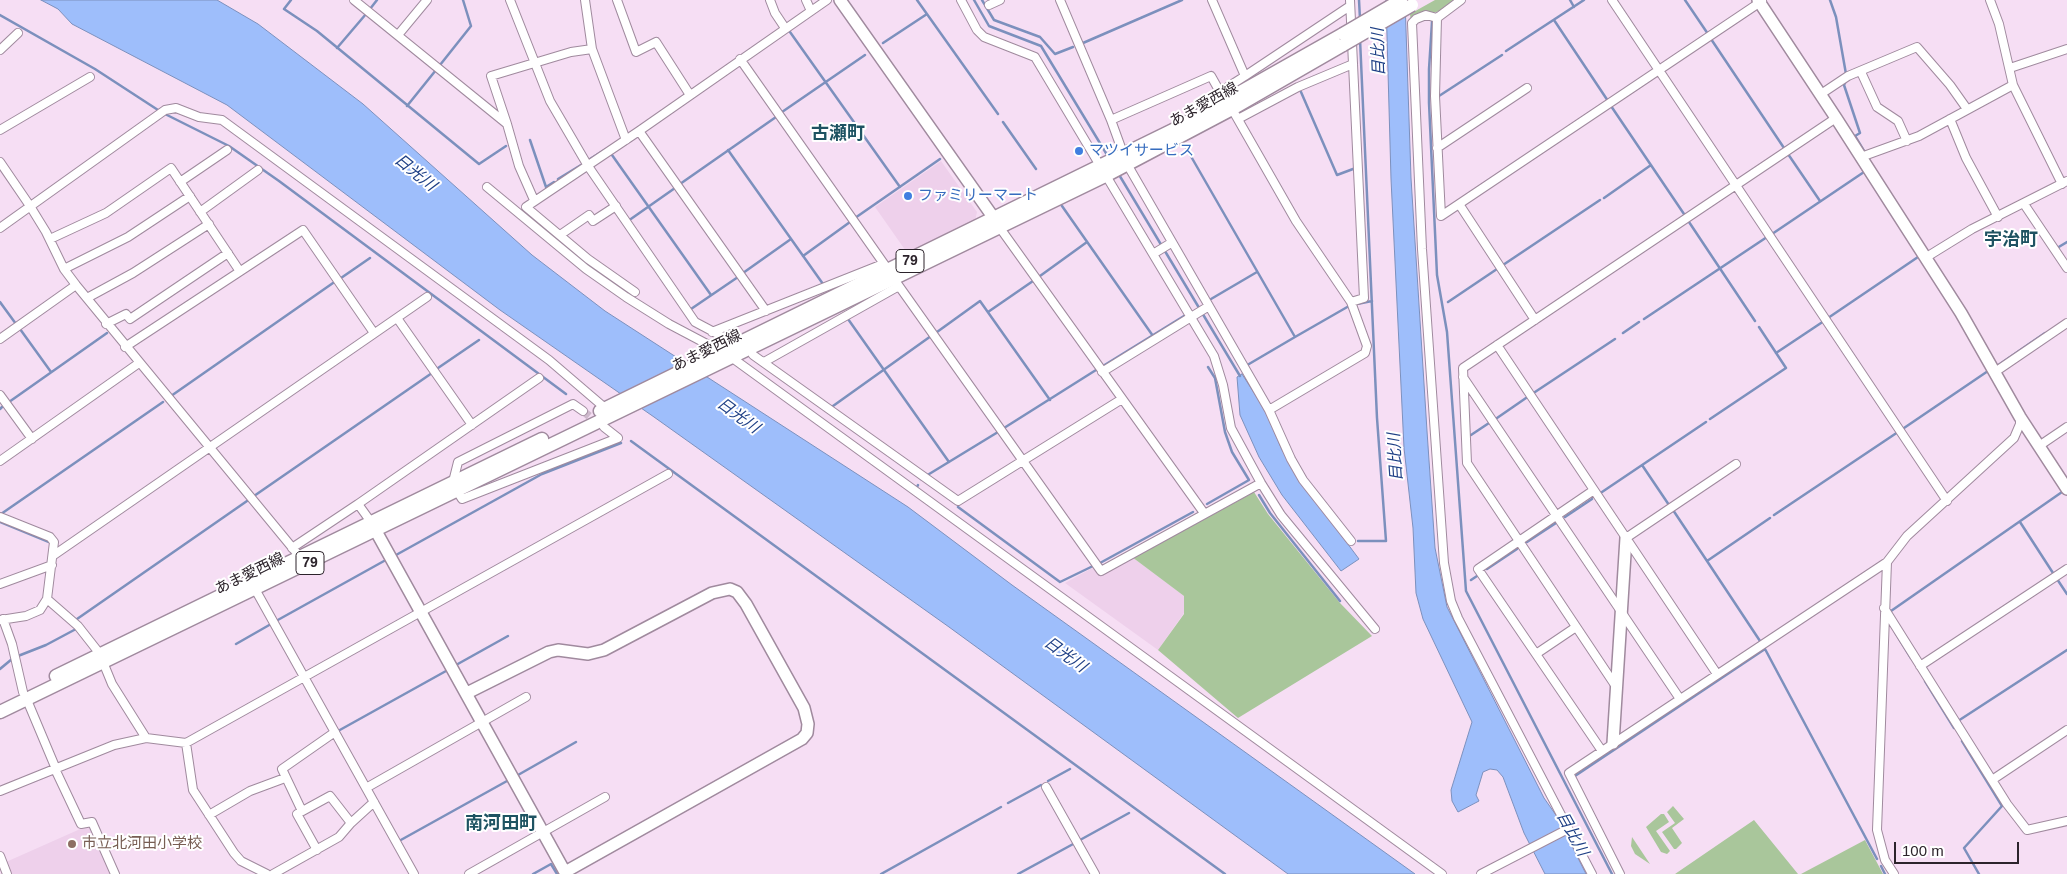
<!DOCTYPE html>
<html>
<head>
<meta charset="utf-8">
<style>
  body { margin:0 }
  #map { position:relative; width:2067px; height:874px; overflow:hidden; background:#f6def4; font-family:Helvetica,sans-serif }
  canvas { display:block }
  .scale { position:absolute; left:1894px; top:842px; width:125px; height:22px; box-sizing:border-box; border:2px solid #2c232b; border-top:0; padding-left:6px; font-size:15px; line-height:18px; white-space:nowrap; color:#2c232b; -webkit-text-stroke:4px #fff; paint-order:stroke }
</style>
</head>
<body>
<div id="map">
<canvas width="2067" height="874"></canvas>
<div class="scale">100 m</div>
</div>
<script>
const context = document.querySelector('canvas').getContext('2d');
context.lineJoin = 'round';
function paint(path, color) { context.fillStyle = color; context.fill(path, 'evenodd'); }
const toPath = rows => new Path2D(rows.map(r => 'M' + r).join(''));
function strokePath(path, color, width, dash) { context.strokeStyle = color; context.lineWidth = width; context.lineCap = dash ? 'butt' : 'round'; context.setLineDash(dash || []); context.stroke(path); }
function drawText(font, color, halo, rows, align = 'center') {
  context.font = font + ' Helvetica,"Noto Sans JP",sans-serif'; context.lineWidth = 4; context.setLineDash([]); context.textBaseline = 'middle'; context.strokeStyle = halo; context.fillStyle = color; for (const [text, x, y, turn = 0] of rows) {
    context.save(); context.translate(x, y); context.rotate((+turn || 0) * Math.PI / 180); context.textAlign = isNaN(turn) ? turn : align; if (halo) context.strokeText(text, 0, 0); context.fillText(text, 0, 0); context.restore();
  }
}
const built = toPath([
  [941,161,977,212,975,221,908,254,875,207],
  [1132,557,1184,596,1184,613,1158,650,1065,583,1094,567,1100,575],
  [87,826,91,826,112,874,11,874,6,862]
]);
const green = toPath([
  [1435,0,1455,0,1439,11,1411,22,1410,14],
  [1254,492,1268,514,1340,603,1372,636,1238,718,1158,650,1184,614,1184,596,1132,557,1200,518,1203,520],
  [1673,806,1684,819,1672,828,1682,843,1676,849,1674,849,1662,832,1675,823,1667,812],
  [1661,814,1664,814,1669,822,1656,831,1670,851,1667,854,1661,852,1646,827],
  [1754,820,1798,874,1675,874],
  [1632,837,1650,864,1635,854,1631,846],
  [1865,840,1883,874,1801,874]
]);
const water = toPath([
  [41,0,217,0,258,24,363,104,532,255,605,311,908,507,1012,585,1415,874,1288,874,949,627,654,417,500,310,227,105,72,24,58,9,41,0],
  [1386,0,1405,0,1411,178,1427,431,1435,548,1447,607,1544,798,1558,818,1586,874,1545,874,1524,833,1503,777,1497,770,1490,769,1483,772,1476,795,1479,801,1458,812,1452,801,1451,790,1472,722,1423,619,1416,593,1413,528,1404,448,1391,179,1386,0],
  [1242,374,1265,410,1282,450,1303,484,1359,559,1341,571,1282,495,1259,457,1240,415,1237,377,1242,374]
]);
const stream = toPath([
  [291,0,284,9,317,31,479,164,506,146],
  [917,0,998,114],
  [974,0,989,26,1041,46,1109,158],
  [982,0,994,20,1040,37,1055,54,1073,47],
  [1359,0,1360,19],
  [1570,0,1574,7],
  [1685,0,1708,34],
  [1830,0,1836,17,1846,74],
  [370,9,377,0],
  [0,15,95,69,158,110],
  [1554,20,1608,101],
  [1432,22,1429,69,1429,103,1437,275,1447,332,1466,591,1612,874],
  [790,32,900,187],
  [1711,39,1784,148],
  [883,43,927,14],
  [1083,43,1182,0],
  [337,48,366,14],
  [1506,51,1584,0],
  [440,65,471,26,463,0],
  [1846,81,1844,85,1860,133,1855,136,1864,151],
  [1301,92,1337,175,1353,169],
  [1439,96,1502,55],
  [407,106,436,70],
  [1611,106,1684,214],
  [782,112,865,55],
  [165,114,229,146,279,181,566,394],
  [1003,122,1036,169],
  [530,140,546,187,554,182],
  [1185,146,1295,337,1349,306],
  [728,150,823,284],
  [1788,154,1820,201],
  [612,155,711,295],
  [590,159,606,149],
  [1118,173,1240,376],
  [558,179,581,165],
  [680,184,776,117],
  [1604,198,1651,165],
  [1062,206,1153,336],
  [855,218,940,159],
  [628,221,675,188],
  [1689,222,1755,321],
  [1772,234,1864,172,1859,163],
  [2057,248,2067,242],
  [803,256,850,222],
  [1503,265,1600,200],
  [743,273,791,239],
  [1040,276,1087,242],
  [341,278,370,258],
  [1211,299,1257,272],
  [0,302,16,324],
  [1448,302,1497,269],
  [1357,304,1372,301],
  [691,309,738,277],
  [988,312,1033,281],
  [1828,318,1918,257],
  [848,319,949,462],
  [1644,319,1767,237],
  [20,329,51,372],
  [937,332,980,301,1050,400],
  [1623,333,1639,322],
  [1776,353,1824,321],
  [1249,364,1295,337],
  [1103,366,1184,316],
  [1997,366,2045,333],
  [438,368,479,340],
  [1535,392,1615,339],
  [171,396,333,283],
  [9,402,107,333],
  [833,406,931,336],
  [0,409,2,407],
  [1497,418,1526,398],
  [1710,419,1786,368,1759,327],
  [1004,428,1096,370],
  [1904,428,1988,371],
  [1471,435,1489,423],
  [631,441,1225,874],
  [1642,465,1669,505],
  [921,479,998,432],
  [917,487,918,485],
  [1602,492,1706,422],
  [1259,495,1270,513,1340,601],
  [254,496,432,373],
  [1207,504,1249,480,1232,452,1225,432,1215,378,1208,367],
  [958,507,1060,582,1093,566],
  [1673,510,1707,561],
  [1,514,163,402],
  [1774,515,1898,432],
  [1565,517,1592,499],
  [0,522,49,542],
  [2020,522,2053,573],
  [1358,541,1386,541,1377,418,1360,39],
  [1527,542,1556,523],
  [396,555,542,474,621,443],
  [1100,563,1193,512],
  [1487,569,1517,549],
  [2057,579,2067,594],
  [1471,580,1477,576],
  [1891,611,2062,492],
  [77,619,247,501],
  [276,621,384,561],
  [1895,632,1911,658],
  [1760,641,1707,561,1770,518],
  [236,644,271,624],
  [18,656,46,645,76,629],
  [456,665,508,636],
  [0,669,12,659],
  [1925,681,1954,728],
  [1958,721,2067,650],
  [338,731,446,671],
  [1962,741,2002,806,1964,848,1979,874],
  [518,775,576,742],
  [1575,776,1765,649,1877,859],
  [1048,781,1070,769],
  [1008,803,1041,785],
  [1080,840,1129,813],
  [399,841,507,781],
  [1881,866,1885,874],
  [533,874,551,864,557,874],
  [881,874,1001,807],
  [1018,874,1075,843]
]);
const streetTunnel = toPath([
  [583,411,599,424]
]);
const street = toPath([
  [354,0,507,124,519,166,534,200],
  [510,0,550,101,588,166,695,322,729,340],
  [585,0,592,49,626,140],
  [617,0,636,52,656,42,690,95],
  [770,0,775,13,785,28],
  [806,0,811,11],
  [961,0,977,30,984,37,1035,57,1214,356,1223,385,1231,428,1261,483,1281,515,1375,629],
  [1060,0,1111,120,1127,164,1269,410,1291,459,1303,480,1351,541],
  [1212,0,1245,76,1220,92,1223,95],
  [1350,0,1364,298,1351,302],
  [1461,0,1437,18,1426,15,1416,19,1412,23,1422,249,1444,563,1451,601,1458,618,1592,874],
  [1612,0,1947,501],
  [1990,0,1999,24,2013,85,2062,184],
  [989,5,1000,0],
  [1437,18,1435,96,1441,216,1459,204,1535,320],
  [398,35,427,0],
  [0,50,18,33],
  [740,59,889,271],
  [2010,68,2067,49],
  [1861,72,1877,107,1898,121,1907,141],
  [1245,76,1350,6],
  [1821,94,1848,76,1917,47,1950,85,1967,109],
  [1232,109,1296,221,1351,302,1367,346,1365,353,1269,410],
  [1238,119,1298,87,1353,64],
  [1950,119,1966,158,1998,217],
  [1111,120,1211,76,1220,92],
  [507,124,491,76,571,52,592,49],
  [0,130,90,77],
  [639,131,766,311],
  [1437,148,1527,88],
  [1861,157,1919,136,2013,85],
  [0,162,30,206,46,232,64,269,76,285,300,557],
  [180,182,227,150],
  [487,187,586,269,626,297,669,324,722,352],
  [1459,204,1762,1],
  [2024,204,2067,268],
  [200,212,258,170],
  [0,228,165,110,176,108,199,117,222,120,549,360,605,408],
  [1000,228,1204,513],
  [560,235,589,215,593,221,616,206],
  [50,239,106,213,171,168,239,270],
  [1153,254,1171,243],
  [1925,258,1972,229,2067,181],
  [64,269,128,237,190,196],
  [894,279,1101,571,1261,483],
  [635,292,588,259,526,207,639,131,827,0],
  [87,298,133,273,209,224],
  [397,318,472,425],
  [106,324,126,314,130,319,228,253],
  [712,332,883,264],
  [0,339,76,285],
  [1497,345,1717,674],
  [125,347,303,230,374,333],
  [753,355,958,501,1122,399],
  [731,357,1442,874],
  [764,362,899,286],
  [1102,372,1209,306],
  [1995,372,2067,323],
  [1463,377,1680,699],
  [0,395,32,439],
  [2039,446,2067,427],
  [0,461,139,363],
  [453,482,458,462,573,404,583,411],
  [1594,490,1478,569,1602,751],
  [457,491,462,499,618,438,604,427],
  [0,517,50,537,54,542,47,599,40,610,26,616,0,620],
  [371,522,358,504,539,378],
  [1626,538,1736,464],
  [292,548,358,504],
  [54,555,427,297],
  [0,584,52,565],
  [255,589,414,874],
  [47,599,78,626,100,654],
  [1884,608,2007,804,2027,830,2067,821],
  [3,619,12,644,23,692],
  [1536,654,1576,627],
  [103,662,112,684,146,738],
  [1920,666,2067,569],
  [1617,688,1467,463,1463,368,1836,118],
  [27,700,56,769],
  [186,743,193,790,234,853,241,861,267,874],
  [55,769,81,824,92,822,115,874],
  [1992,780,2067,730],
  [1046,787,1095,874],
  [366,788,526,697],
  [0,791,114,745,146,738,186,743,668,474],
  [302,811,282,769,335,732],
  [209,815,250,791,285,778],
  [317,850,297,814,330,796,351,823],
  [0,856,7,874],
  [273,874,339,837,351,823,374,802],
  [469,874,605,797],
  [1481,874,1568,829],
  [1620,874,1569,773,1887,562],
  [1894,874,1885,860,1877,830,1887,562,1907,536,2014,438,2020,424,2020,418]
]);
const secondary = toPath([
  [840,0,998,224],
  [1758,0,1836,118,1961,313,2020,417,2067,489],
  [372,524,566,874],
  [467,693,549,652,558,650,588,654,604,650,712,593,730,589,737,592,746,604,804,708,808,724,807,733,802,739,565,872],
  [1613,743,1626,538]
]);
const primary = toPath([
  [600,411,1173,130,1343,34],
  [56,676,542,439],
  [0,712,1107,175,1232,109,1343,45]
]);
const primaryBridge = toPath([
  [1343,34,1401,0],
  [1343,45,1412,5]
]);
const markers = [
  [1079,151,5,"#3f7fe0"],
  [908,196,5,"#3f7fe0"],
  [72,844,5,"#8d6e63"]
];
const shields = [
  [910,261,28],
  [310,563,28]
];
const shieldNames = [
  ["79",910,261],
  ["79",310,563]
];
const streetNames = [
  ["あま愛西線",1204,105,-29],
  ["あま愛西線",707,351,-26],
  ["あま愛西線",250,574,-26]
];
const shopNames = [
  ["マツイサービス",1089,151],
  ["ファミリーマート",918,196]
];
const educationNames = [
  ["市立北河田小学校",82,844]
];
const waterNames = [
  ["目比川",1379,52,-92],
  ["日光川",415,173,39],
  ["日光川",738,416,36],
  ["目比川",1396,457,-94],
  ["日光川",1065,655,36],
  ["目比川",1572,834,61]
];
const quarterNames = [
  ["古瀬町",838,134],
  ["宇治町",2011,240],
  ["南河田町",501,824]
];
paint(built, '#eed0eb');
paint(green, '#a9c69b');
paint(water, '#9ebefb');
strokePath(water, '#7c90bd', 1);
strokePath(stream, '#7c90bd', 2.5);
strokePath(streetTunnel, '#ceb9cc', 8, [8, 4]);
strokePath(street, '#a08a9e', 10);
strokePath(secondary, '#a08a9e', 14);
strokePath(primary, '#a08a9e', 15);
strokePath(street, '#fff', 8);
strokePath(secondary, '#fff', 11);
strokePath(primary, '#fff', 12);
strokePath(primaryBridge, '#a08a9e', 15, []);
strokePath(primaryBridge, '#fff', 12);
for (const [x, y, r, color] of markers) { const dot = new Path2D(); dot.arc(x, y, r, 0, 2 * Math.PI); context.fillStyle = color; context.fill(dot); strokePath(dot, '#fff', 2); }
for (const [x, y, w] of shields) { const box = new Path2D(); box.roundRect(x - w / 2, y - 11.5, w, 23, 4); context.fillStyle = '#fff'; context.fill(box); strokePath(box, '#2c232b', 1); }
drawText('bold 14px', '#2c232b', null, shieldNames);
drawText('15px', '#2c232b', '#fff', streetNames);
drawText('15px', '#366cbe', '#fff', shopNames, 'left');
drawText('15px', '#785e54', '#fff', educationNames, 'left');
drawText('italic 16px', '#1f4086', '#fff', waterNames);
drawText('bold 18px', '#1e5362', '#fff', quarterNames);
</script>
</body>
</html>
